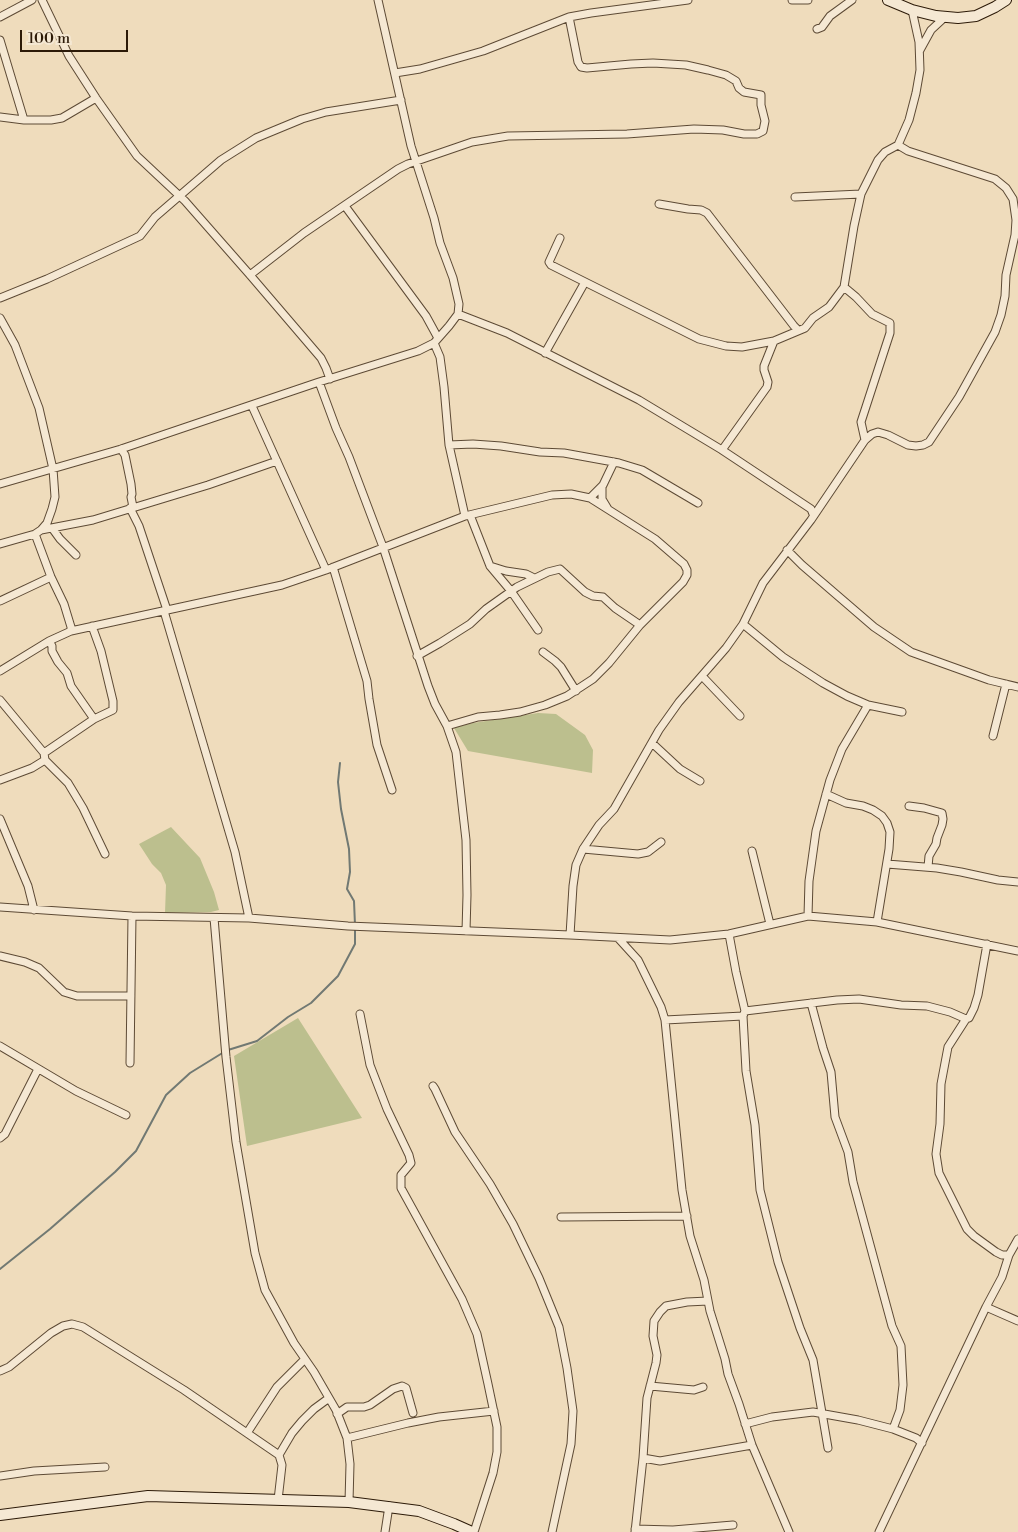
<!DOCTYPE html>
<html>
<head>
<meta charset="utf-8">
<style>
  body { margin:0 }
  #map { position:relative; width:1018px; height:1532px; overflow:hidden; background:#efdcbc; font-family:"Libre Bodoni",serif }
  canvas { display:block }
  .scale { position:absolute; left:20px; top:30px; width:108px; height:22px; box-sizing:border-box; border:2px solid #2c1a08; border-top:0; padding-left:6px; font-size:15px; line-height:18px; white-space:nowrap; color:#2c1a08; -webkit-text-stroke:4px #f5e8d3; paint-order:stroke }
</style>
</head>
<body>
<div id="map">
<canvas width="1018" height="1532"></canvas>
<div class="scale">100 m</div>
</div>
<script>
const context = document.querySelector('canvas').getContext('2d');
context.lineJoin = 'round';
function paint(path, color) { context.fillStyle = color; context.fill(path, 'evenodd'); }
const toPath = rows => new Path2D(rows.map(r => 'M' + r).join(''));
function strokePath(path, color, width, dash) { context.strokeStyle = color; context.lineWidth = width; context.lineCap = dash ? 'butt' : 'round'; context.setLineDash(dash || []); context.stroke(path); }
const green = toPath([
  [538,713,556,714,585,735,593,750,592,773,468,751,454,728,473,723],
  [171,827,200,858,214,892,219,910,211,912,165,913,166,885,161,873,152,864,139,844],
  [298,1018,362,1118,247,1146,234,1056]
]);
const stream = toPath([
  [340,763,338,782,341,809,349,849,350,872,347,889,354,901,355,925],
  [228,1050,257,1041,288,1017,311,1003,338,976,355,944,355,930],
  [0,1269,50,1229,115,1172,136,1151,166,1095,190,1073,224,1052]
]);
const street = toPath([
  [42,0,69,56,96,98,137,156,185,201,250,275,321,358,326,368,330,379],
  [792,0,808,0],
  [0,17,32,0],
  [817,29,822,27,830,16,852,0],
  [0,40,24,120],
  [920,50,931,30,945,17],
  [395,73,420,69,483,51,569,17,591,13,688,0],
  [0,117,24,120,51,120,62,118,96,98],
  [795,197,861,194],
  [659,204,688,209,701,210,707,213,794,326,798,330],
  [345,206,426,316,438,338],
  [560,238,549,262,551,265,699,339,726,346,742,347,774,341,805,328,813,318,829,307,844,287,854,226,861,194,878,160,885,152,898,145,909,120,916,93,920,70,919,42,912,10],
  [250,275,304,233,398,169,408,164,472,142,508,136,627,134,694,129,723,130,744,134,757,134,763,131,765,121,761,105,761,95,744,92,739,88,736,81,726,75,708,70,686,65,653,63,631,64,587,68,581,67,578,62,569,17],
  [844,287,856,297,872,314,890,323,890,333,861,422,865,440],
  [0,298,47,279,140,236,155,217,221,160,256,138,302,119,326,112,401,100],
  [458,314,507,333,639,400,722,450,811,509,813,514],
  [0,318,15,345,39,408,53,469,55,497,52,509,47,523,41,530,35,534,0,544],
  [434,343,440,357,444,387,449,445,465,516],
  [545,353,585,282],
  [319,382,336,428,349,457,383,547,428,686,435,704,447,726,456,752,466,840,467,895,466,931],
  [252,406,326,570],
  [449,445,473,444,501,446,540,452,564,453,619,463,642,470,698,503],
  [121,449,125,455,131,484,132,494,131,497,133,507],
  [722,450,767,387,768,382,764,370,764,366,774,341],
  [0,484,121,449,319,382,418,351,434,343,449,326,458,314,459,304,453,278,440,243,434,218,411,146,378,0],
  [602,487,602,499,608,509],
  [590,498,603,485,614,462],
  [130,508,139,526,167,610],
  [470,515,490,566,511,591,538,630],
  [52,528,60,539,76,555],
  [41,530,93,520,208,485,277,461],
  [35,534,51,577,64,604,71,627,71,631],
  [787,550,802,565,874,627,911,652,989,680,1018,687],
  [490,566,506,571,526,574,534,578],
  [333,567,367,681,369,699,377,745,392,790],
  [0,601,51,577],
  [164,611,235,852,249,918],
  [743,624,783,657,823,683,847,696,868,705,902,712],
  [49,641,52,646,52,651,58,662,67,673,71,686,94,719],
  [543,652,555,661,561,667,576,691],
  [417,656,440,643,470,624,486,609,517,587,548,572,560,569,585,592,593,596,603,597,615,608,640,625],
  [0,671,49,641,71,631,282,585,326,570,465,516,552,495,571,494,590,498,655,539,684,564,687,570,687,575,683,582,640,625,609,663,593,679,567,696,545,705,520,712,500,715,478,717,447,726],
  [702,676,740,716],
  [0,700,44,753,45,760,68,783,83,808,105,854],
  [993,736,1006,684],
  [652,743,680,769,700,781],
  [44,753,94,719,113,710,113,701,101,651,92,626],
  [0,780,32,768,45,760],
  [826,794,846,803,863,806,873,810,882,816,887,823,890,832,889,849,877,922],
  [909,806,924,808,942,813,943,819,942,825,937,838,936,844,929,856,928,867],
  [0,819,28,886,34,910],
  [583,849,638,854,648,852,661,842],
  [752,851,770,924],
  [887,864,937,868,961,872,998,880,1018,882],
  [0,907,132,916,249,918,348,926,570,935,670,940,729,934,808,916,877,922,1018,951],
  [808,916,809,881,816,831,830,780,842,749,868,705],
  [214,918,226,1057,236,1142,255,1253,265,1290,294,1343,314,1372,336,1410,347,1438,350,1464,349,1502],
  [570,935,573,886,576,865,583,849,599,825,614,809,659,730,679,702,726,648,743,624,763,583,811,520,865,440,872,434,878,432,888,435,908,445,916,446,923,445,929,442,959,397,995,332,1001,315,1005,296,1006,275,1015,235,1016,220,1013,199,1006,188,995,179,908,151,898,145],
  [618,938,638,960,661,1007,665,1020,682,1190,690,1236,704,1280,710,1311,725,1359,728,1374,739,1404,752,1445,789,1532],
  [987,944,978,995,974,1008,969,1018,966,1019,948,1047,941,1084,940,1124,936,1154,939,1173,967,1229,974,1236,996,1252,1002,1255,1009,1255],
  [0,956,25,962,39,968,64,992,77,996,131,996],
  [811,1003,823,1048,831,1072,835,1117,848,1152,853,1182,892,1326,901,1346,903,1385,900,1410,893,1429],
  [745,1011,837,1000,859,999,901,1005,927,1006,950,1012,966,1019],
  [360,1014,370,1065,387,1109,409,1155,411,1163,401,1175,401,1188,462,1299,477,1334,488,1384,497,1427,497,1452,493,1473,474,1532],
  [743,1016,746,1071,755,1125,760,1190,778,1262,800,1328,813,1360,828,1448],
  [665,1020,743,1016,745,1011,736,972,729,934],
  [0,1046,76,1091,126,1115],
  [130,1063,132,916],
  [433,1086,435,1089,455,1132,490,1184,513,1224,539,1278,559,1327,567,1368,573,1411,571,1444,552,1532],
  [0,1138,5,1134,38,1069],
  [561,1217,687,1216],
  [986,1307,1018,1321],
  [0,1371,9,1367,51,1333,63,1326,72,1324,83,1327,184,1390,279,1455,282,1465,278,1500],
  [650,1386,694,1390,703,1387],
  [337,1414,347,1407,364,1407,370,1405,393,1389,402,1386,406,1388,413,1413],
  [745,1424,772,1417,813,1412,858,1420,893,1429,916,1438,922,1443],
  [247,1433,277,1387,305,1359],
  [347,1438,408,1423,439,1417,494,1411],
  [279,1455,292,1433,302,1421,314,1409,329,1398],
  [643,1458,660,1461,752,1445],
  [0,1476,34,1471,105,1467],
  [635,1529,673,1530,733,1525],
  [385,1532,389,1506],
  [635,1532,643,1458,647,1398,656,1363,657,1355,653,1336,654,1321,660,1312,666,1306,687,1302,708,1301],
  [879,1532,986,1307,1002,1277,1009,1255,1018,1239]
]);
const secondary = toPath([
  [888,0,912,10,936,16,958,18,976,16,995,7,1006,0],
  [0,1515,148,1496,349,1502,419,1511,454,1524,472,1532]
]);
paint(green, '#bcbf8e');
strokePath(stream, '#717973', 2);
strokePath(street, '#5d4a35', 9);
strokePath(secondary, '#2c1a08', 12);
strokePath(street, '#f5e8d3', 7);
strokePath(secondary, '#f5e8d3', 10);
</script>
</body>
</html>
